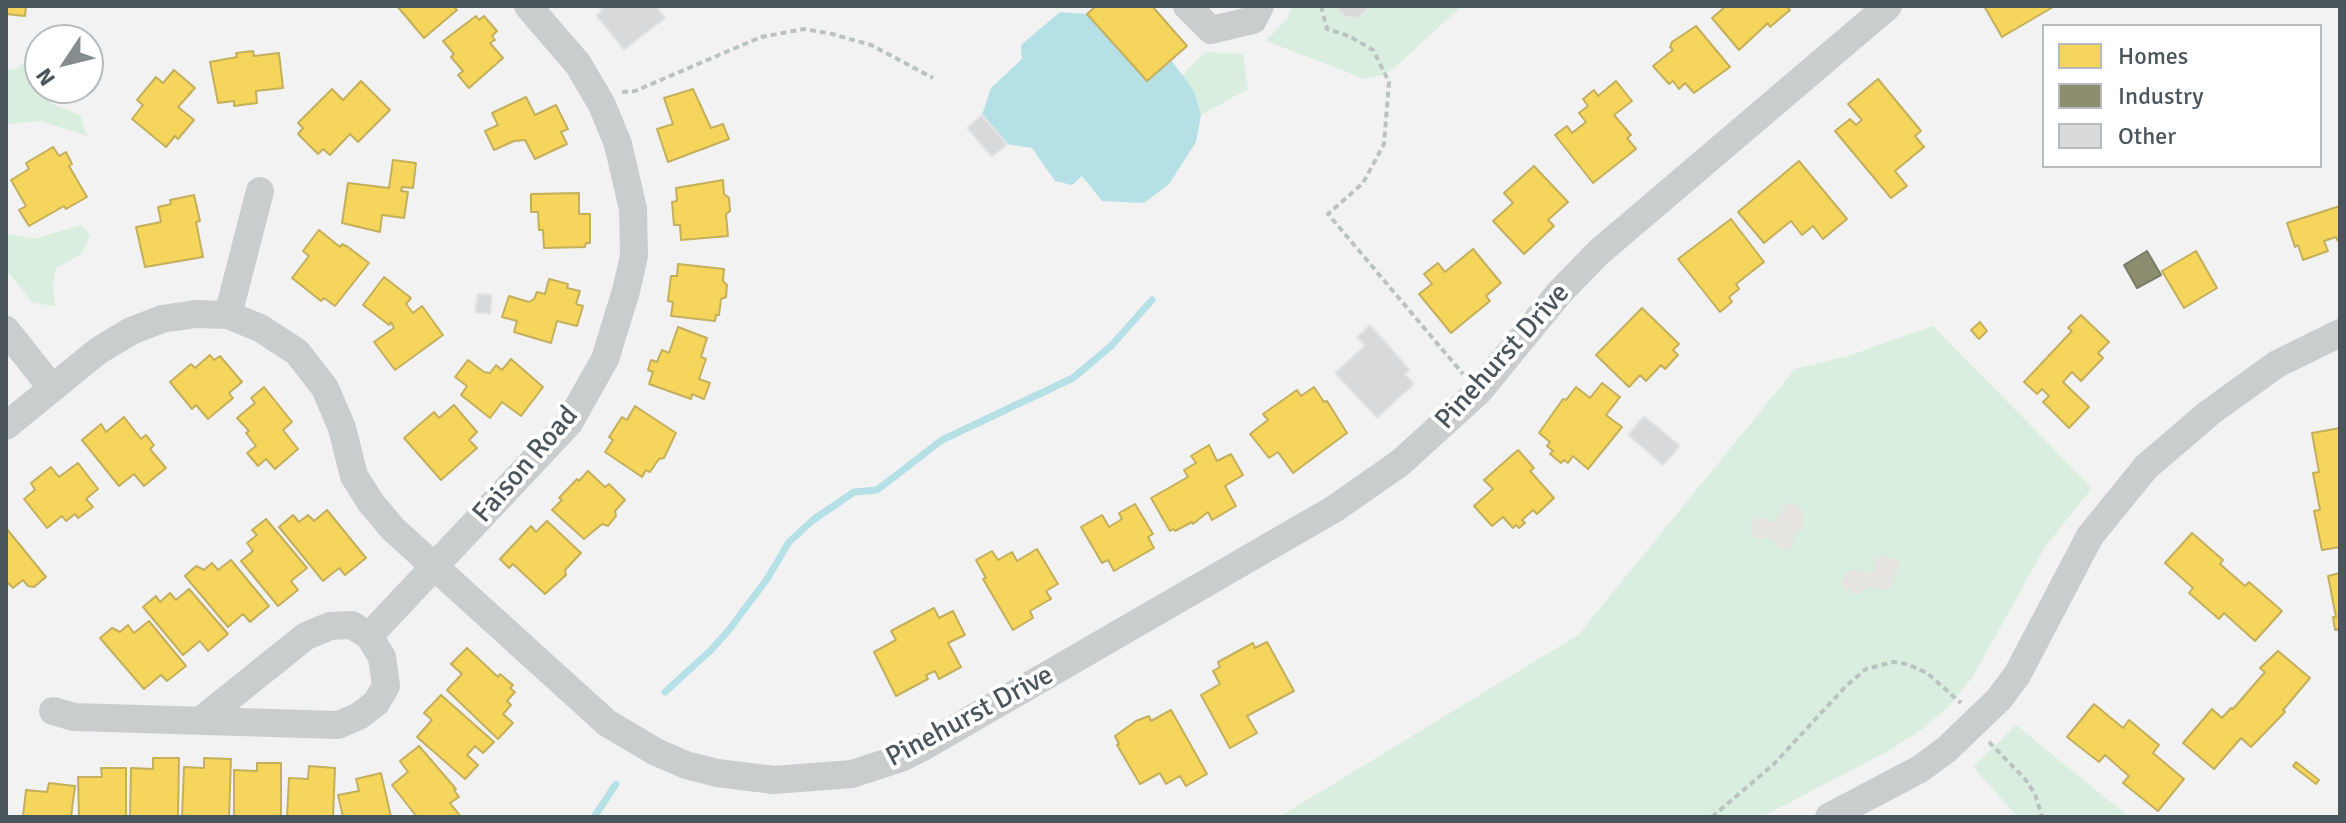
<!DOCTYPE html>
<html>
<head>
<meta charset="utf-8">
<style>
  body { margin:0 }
  #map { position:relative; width:2346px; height:823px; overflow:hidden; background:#f2f2f2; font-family:Signika,sans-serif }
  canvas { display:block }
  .frame { position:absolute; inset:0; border:8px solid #4b555c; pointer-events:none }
  .legend { position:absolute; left:2042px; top:24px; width:280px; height:144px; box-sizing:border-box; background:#fff; border:2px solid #b7bbbe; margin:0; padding:10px 14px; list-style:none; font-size:24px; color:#4b555c }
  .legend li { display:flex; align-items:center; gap:16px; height:40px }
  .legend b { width:40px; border:2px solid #b7bbbe }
  .north { position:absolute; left:24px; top:24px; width:80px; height:80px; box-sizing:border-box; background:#fff; border:2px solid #b7bbbe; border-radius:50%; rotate:235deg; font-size:22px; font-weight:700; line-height:32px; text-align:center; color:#4b555c }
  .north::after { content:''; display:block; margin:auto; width:28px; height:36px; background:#858c90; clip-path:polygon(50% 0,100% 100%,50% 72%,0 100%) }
</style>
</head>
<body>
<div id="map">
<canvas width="2346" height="823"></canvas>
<div class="frame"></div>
<ul class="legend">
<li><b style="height:22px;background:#f6d55c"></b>Homes</li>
<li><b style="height:22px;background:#8c8c6e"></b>Industry</li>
<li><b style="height:22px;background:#d8d9da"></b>Other</li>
</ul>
<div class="north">N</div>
</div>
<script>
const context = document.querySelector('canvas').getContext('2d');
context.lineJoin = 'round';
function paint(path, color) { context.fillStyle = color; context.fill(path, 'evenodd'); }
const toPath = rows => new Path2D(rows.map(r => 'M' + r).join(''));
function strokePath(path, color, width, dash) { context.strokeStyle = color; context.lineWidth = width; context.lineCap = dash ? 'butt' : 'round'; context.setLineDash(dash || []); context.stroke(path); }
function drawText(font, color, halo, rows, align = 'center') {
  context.font = font + ' Signika,sans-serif'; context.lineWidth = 8; context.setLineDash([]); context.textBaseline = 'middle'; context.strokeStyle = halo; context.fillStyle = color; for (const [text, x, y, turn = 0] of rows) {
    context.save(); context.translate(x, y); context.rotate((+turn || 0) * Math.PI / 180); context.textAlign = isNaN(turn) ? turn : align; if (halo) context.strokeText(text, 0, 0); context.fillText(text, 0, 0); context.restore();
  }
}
const green = toPath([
  [1292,6,1462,6,1402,61,1385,74,1365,79,1266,41,1287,19],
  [40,51,40,88,50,88,52,104,80,115,87,136,40,121,6,124,6,70,17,68],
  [1205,52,1243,54,1248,89,1201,115,1194,91,1181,76],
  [81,225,90,235,82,253,56,269,53,285,55,306,33,303,6,270,6,234,34,239],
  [1933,326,2092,488,2045,547,1972,678,1949,706,1921,730,1890,750,1762,817,1279,817,1578,635,1795,369,1851,355],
  [2016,725,2129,817,2018,817,1973,767]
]);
const sand = toPath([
  [1791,503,1799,506,1803,515,1803,528,1793,534,1793,544,1790,549,1779,548,1770,537,1760,540,1754,537,1750,528,1753,521,1759,517,1773,522,1779,517,1784,507],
  [1884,555,1899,561,1899,569,1893,575,1890,588,1886,590,1869,587,1856,594,1843,588,1841,581,1847,572,1857,570,1868,574,1873,571,1877,558]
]);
const water = toPath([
  [1060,12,1087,14,1147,81,1171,60,1194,91,1201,115,1196,142,1169,184,1144,203,1102,201,1082,176,1072,185,1055,181,1032,148,1007,144,982,115,991,88,1022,59,1021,45]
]);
const homes = toPath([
  [6,6,26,6,25,16,6,14,6,17,6,6],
  [397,6,453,6,457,10,424,38,397,6],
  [1096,6,1152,6,1187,46,1147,81,1087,14,1096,6],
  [1726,6,1787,6,1790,10,1770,27,1768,23,1739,50,1712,18,1726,6],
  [1984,6,2052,6,2053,7,2002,37,1984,6],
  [476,16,479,20,484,16,497,31,492,36,495,40,490,43,503,58,469,88,458,75,463,71,451,57,454,54,443,41,476,16],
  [1696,26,1730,67,1694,93,1685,83,1679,89,1673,81,1669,84,1653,66,1673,50,1670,47,1672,42,1696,26],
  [253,51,254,56,279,53,283,88,256,91,257,103,234,106,234,101,218,103,210,62,237,57,236,53,253,51],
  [174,70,195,88,178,107,194,120,178,139,175,136,166,147,132,119,143,105,137,100,156,77,163,83,174,70],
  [1878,79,1921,131,1915,136,1924,147,1895,171,1907,186,1891,198,1835,131,1850,119,1856,125,1862,120,1848,104,1878,79],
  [361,81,390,110,358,142,350,134,330,155,323,149,318,154,298,134,303,128,298,123,332,89,343,100,361,81],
  [1616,81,1632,101,1614,115,1631,135,1627,138,1636,149,1593,183,1555,135,1567,126,1572,133,1586,122,1579,113,1588,106,1583,99,1594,90,1598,96,1616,81],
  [693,89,711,128,723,124,729,139,668,162,657,129,673,124,664,98,693,89],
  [526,97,535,115,556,105,568,129,561,132,567,144,535,159,525,140,514,141,494,150,485,131,498,125,492,113,526,97],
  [53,147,59,156,66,152,72,164,69,166,87,197,66,209,64,206,29,226,19,210,26,206,11,180,29,169,26,163,53,147],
  [393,160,416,163,413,188,402,187,401,191,408,192,404,218,382,215,380,232,342,223,348,183,389,188,393,160],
  [1799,161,1847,219,1823,239,1813,226,1802,235,1791,221,1764,243,1738,212,1799,161],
  [1534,166,1568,202,1548,220,1554,226,1524,254,1493,221,1513,203,1504,193,1534,166],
  [723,180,724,194,729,198,730,211,726,214,728,236,681,240,680,225,674,225,672,202,677,201,676,188,723,180],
  [579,193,579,214,590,214,590,243,586,243,585,247,544,248,543,230,539,230,538,212,531,212,531,194,579,193],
  [194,195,200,221,196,222,203,257,145,267,136,227,161,222,158,207,171,204,170,200,194,195],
  [2340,206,2340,241,2338,241,2336,237,2324,241,2328,251,2303,260,2298,245,2295,247,2287,223,2340,206],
  [1731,219,1764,262,1736,284,1739,289,1729,297,1732,302,1720,312,1678,259,1731,219],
  [319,230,340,247,342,244,348,247,369,263,335,306,324,298,321,301,292,278,309,256,303,251,319,230],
  [1473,249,1501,283,1486,296,1490,301,1451,333,1419,294,1432,284,1424,274,1438,263,1445,272,1473,249],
  [2196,251,2217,288,2184,308,2162,271,2196,251],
  [678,264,724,269,723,281,727,285,726,297,721,299,719,315,716,315,715,321,671,316,673,302,668,301,671,276,677,276,678,264],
  [384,277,411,298,406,304,413,313,422,306,443,335,395,370,374,342,394,328,391,322,389,325,363,305,384,277],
  [549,279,568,284,567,288,580,291,576,304,583,306,577,326,557,321,551,343,514,332,517,321,502,317,509,296,529,302,534,299,537,292,545,294,549,279],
  [1642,308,1679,344,1673,350,1678,355,1665,369,1661,365,1646,381,1640,375,1629,387,1596,355,1642,308],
  [2081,315,2109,342,2098,353,2103,358,2081,381,2072,372,2063,382,2089,407,2069,428,2043,402,2049,396,2042,389,2037,394,2024,382,2072,331,2068,328,2081,315],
  [1980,322,1987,331,1979,339,1971,330,1980,322],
  [678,327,707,338,701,357,706,359,699,379,710,383,704,399,692,394,691,399,649,384,653,372,648,370,651,360,657,362,662,350,669,353,678,327],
  [210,355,214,360,220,356,242,382,229,393,233,398,208,419,196,405,192,409,170,382,191,364,195,368,210,355],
  [511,359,543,387,521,416,502,402,490,418,461,395,467,386,455,377,468,360,484,372,490,373,496,365,502,370,511,359],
  [1602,383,1620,397,1606,415,1622,427,1588,469,1573,456,1568,463,1564,460,1561,463,1550,454,1553,451,1547,446,1550,442,1539,433,1563,399,1566,400,1576,387,1590,398,1602,383],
  [264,387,292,422,283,430,298,449,275,469,266,459,258,466,247,453,256,446,246,433,249,431,237,418,255,403,251,398,264,387],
  [1314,387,1324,402,1327,401,1347,433,1293,473,1278,452,1269,458,1250,434,1268,420,1263,414,1297,390,1301,396,1314,387],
  [454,405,477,432,469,440,477,448,441,480,404,438,434,412,439,418,454,405],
  [635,406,676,433,664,458,659,459,650,472,646,470,642,477,605,452,613,440,609,437,622,417,627,420,635,406],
  [124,417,141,439,146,435,154,445,150,449,166,468,144,486,134,474,119,486,82,440,101,424,106,432,124,417],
  [2340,428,2340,547,2322,550,2314,511,2320,510,2313,473,2319,472,2312,433,2340,428],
  [1209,445,1217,461,1231,454,1243,475,1225,486,1236,506,1212,520,1208,512,1193,524,1192,522,1175,531,1173,529,1170,531,1151,498,1188,477,1184,470,1196,463,1191,456,1209,445],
  [1518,450,1534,468,1530,471,1554,498,1537,514,1533,510,1522,520,1525,523,1519,528,1516,525,1513,528,1503,517,1492,526,1474,506,1493,489,1484,480,1518,450],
  [78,463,98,489,86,499,93,507,78,518,75,514,66,521,62,516,47,528,24,499,35,490,31,483,51,467,59,477,78,463],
  [588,471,605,487,609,484,625,500,615,511,616,516,608,526,602,524,584,539,552,510,562,500,559,498,577,479,579,481,588,471],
  [1135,504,1153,534,1148,537,1154,548,1114,571,1108,560,1102,563,1081,527,1102,515,1109,527,1122,519,1119,513,1135,504],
  [327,510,366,558,345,575,339,568,323,581,279,527,293,515,299,522,308,515,314,521,327,510],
  [266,519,307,568,291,581,298,590,278,606,241,561,253,551,247,543,257,535,252,530,266,519],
  [547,521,581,553,565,570,566,575,545,594,513,564,509,568,500,559,531,526,536,532,547,521],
  [6,528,46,577,34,587,28,586,23,580,13,588,8,583,6,585,6,528],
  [2192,533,2223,560,2220,564,2245,586,2249,582,2282,611,2255,641,2224,613,2219,619,2189,593,2193,588,2165,563,2192,533],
  [1037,549,1058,584,1046,591,1051,599,1030,611,1033,618,1013,630,983,579,986,578,976,560,992,551,998,560,1012,552,1017,561,1037,549],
  [231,560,269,606,250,622,243,614,228,627,185,576,196,566,204,570,212,563,218,570,231,560],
  [2340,573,2340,637,2338,629,2335,630,2333,617,2336,617,2328,576,2340,573],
  [189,589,228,634,208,651,200,641,183,655,143,607,156,596,160,602,170,593,176,600,189,589],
  [934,608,939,618,953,611,965,635,948,643,961,667,939,679,935,671,926,675,928,679,896,696,874,652,896,640,891,631,934,608],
  [149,621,186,666,167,681,161,675,144,689,100,638,112,628,120,632,128,625,134,633,149,621],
  [1267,642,1294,691,1247,716,1257,733,1230,748,1201,695,1220,684,1213,671,1220,667,1218,662,1253,643,1255,648,1267,642],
  [467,648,498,677,500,674,513,685,510,688,515,692,507,701,511,705,503,714,513,723,498,739,447,690,462,674,451,664,467,648],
  [2278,651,2310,678,2283,710,2285,712,2251,747,2241,738,2214,769,2183,743,2212,709,2222,718,2231,708,2233,709,2265,672,2260,668,2278,651],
  [441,695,494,742,483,753,475,746,467,755,478,765,465,779,417,737,432,720,424,713,441,695],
  [2094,704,2123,728,2129,720,2159,745,2153,753,2184,779,2158,811,2123,783,2129,776,2105,755,2099,762,2067,737,2094,704],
  [1171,710,1207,774,1186,786,1180,776,1166,784,1160,773,1140,784,1117,745,1119,744,1115,736,1136,721,1149,716,1151,721,1171,710],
  [419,746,456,789,454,790,459,797,450,803,461,817,417,817,392,785,408,772,400,761,419,746],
  [153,758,179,758,178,817,130,817,131,768,153,769,153,758],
  [204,758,231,759,229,817,182,817,184,767,204,768,204,758],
  [2296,762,2319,780,2316,784,2293,766,2296,762],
  [257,763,281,763,281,817,234,817,234,770,257,771,257,763],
  [309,766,335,768,333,817,287,817,289,778,308,779,309,766],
  [101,768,126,768,126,817,79,817,78,777,102,777,101,768],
  [381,773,391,817,343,817,338,795,359,791,356,779,381,773],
  [49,783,75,786,71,817,23,817,26,790,47,792,49,783]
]);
const industry = toPath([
  [2147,251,2161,275,2137,288,2124,265,2147,251]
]);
const stream = toPath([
  [665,692,711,650,728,631,767,579,789,542,813,520,854,492,877,490,942,440,1073,378,1111,346,1152,300],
  [594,817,616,784]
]);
const building = toPath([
  [598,6,656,6,665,18,624,50,596,15,602,11,598,6],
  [1336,6,1368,6,1367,10,1357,18,1344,16,1336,6],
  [982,115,1007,144,992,157,967,128,982,115],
  [478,294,492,295,490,314,475,312,478,294],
  [1370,325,1410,370,1405,374,1414,384,1377,418,1335,373,1365,346,1357,337,1370,325],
  [1644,416,1680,446,1663,465,1628,435,1644,416]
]);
const path = toPath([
  [1321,6,1327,29,1349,36,1373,50,1389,82,1384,144,1363,183,1328,214,1463,374],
  [622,92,635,91,761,37,804,29,832,34,871,45,933,78],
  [1989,742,2025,779,2035,794,2042,817],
  [1712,817,1774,764,1846,686,1866,669,1893,662,1907,664,1927,673,1961,703]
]);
const minor = toPath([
  [1187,6,1211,30,1253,20,1260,6],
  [228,315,260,191],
  [6,330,52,388],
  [6,426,98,351,131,331,162,319,196,314,228,315,260,328,297,352,325,388,342,428,354,476,371,503,393,529,607,723,656,752,686,765,717,773,774,780,852,774,901,758,923,747,1334,509,1400,463,1478,392,1560,292,1599,252,1888,6],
  [369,636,569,423,605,359,626,291,634,256,633,209,618,144,602,105,578,64,528,6],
  [53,711,74,717,338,725,359,716,376,703,386,686,382,657,369,636,352,625,330,626,306,636,200,721],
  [1829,817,1920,769,1947,749,1999,699,2017,675,2090,536,2146,467,2209,413,2277,364,2340,333]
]);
const streetNames = [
  ["Pinehurst Drive",1503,357,-48],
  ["Faison Road",526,465,-49],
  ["Pinehurst Drive",970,717,-28]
];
paint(green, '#daeee0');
paint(sand, '#e6e4e1');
paint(water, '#b4e0e6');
paint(homes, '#f6d55c');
strokePath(homes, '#c3af5c', 2);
paint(industry, '#8c8c6e');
strokePath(industry, '#787c69', 2);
strokePath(stream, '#b4e0e6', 7);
paint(building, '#d8d9da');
strokePath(building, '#e4e4e4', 2);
strokePath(path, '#bbc3c0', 4, [6, 4]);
strokePath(minor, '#cacdce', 28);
drawText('28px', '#4b555c', '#fff', streetNames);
</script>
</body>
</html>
